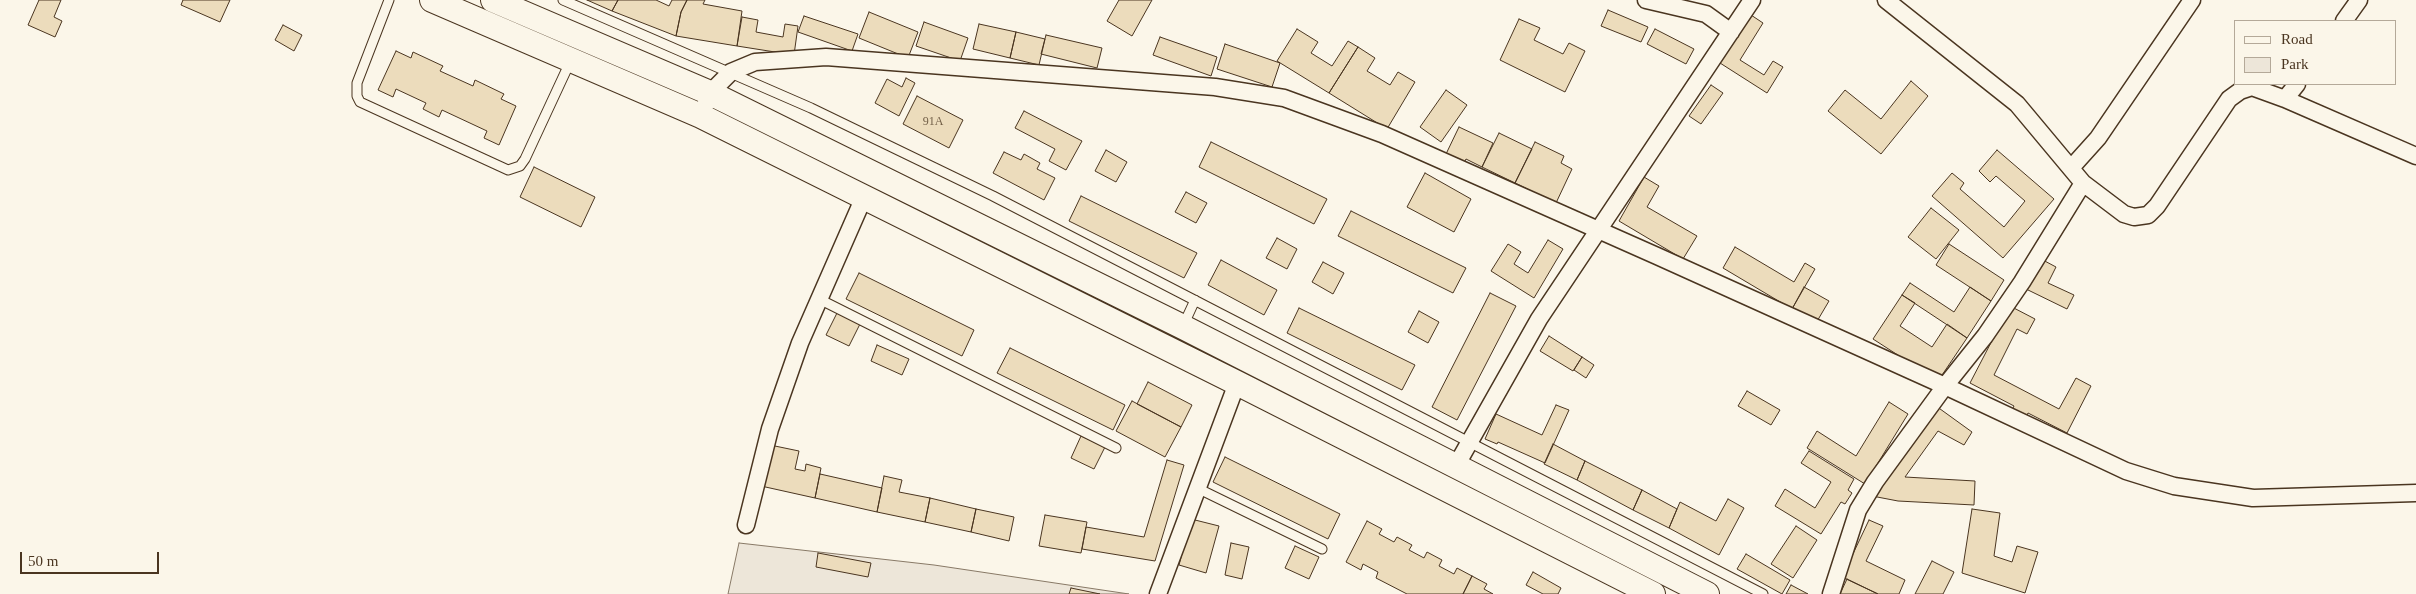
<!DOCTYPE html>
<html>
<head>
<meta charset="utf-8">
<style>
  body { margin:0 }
  #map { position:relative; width:2416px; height:594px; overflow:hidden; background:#fbf6e9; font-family:Georgia,serif }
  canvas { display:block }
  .legend { position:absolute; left:2234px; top:20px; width:162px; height:65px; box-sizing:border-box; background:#fbf6e9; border:1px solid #b4a999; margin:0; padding:6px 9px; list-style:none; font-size:15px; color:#4a3520 }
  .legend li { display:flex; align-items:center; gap:10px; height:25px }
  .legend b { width:25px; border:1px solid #b4a999 }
  .scale { position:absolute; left:20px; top:552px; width:139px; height:22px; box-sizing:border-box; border:2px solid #4a3520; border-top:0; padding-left:6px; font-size:15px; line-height:18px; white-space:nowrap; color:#4a3520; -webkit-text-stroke:4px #fbf6e9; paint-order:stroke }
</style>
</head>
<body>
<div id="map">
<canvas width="2416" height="594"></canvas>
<ul class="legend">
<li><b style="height:6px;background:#fbf6e9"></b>Road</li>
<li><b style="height:14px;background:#ede6d9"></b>Park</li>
</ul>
<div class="scale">50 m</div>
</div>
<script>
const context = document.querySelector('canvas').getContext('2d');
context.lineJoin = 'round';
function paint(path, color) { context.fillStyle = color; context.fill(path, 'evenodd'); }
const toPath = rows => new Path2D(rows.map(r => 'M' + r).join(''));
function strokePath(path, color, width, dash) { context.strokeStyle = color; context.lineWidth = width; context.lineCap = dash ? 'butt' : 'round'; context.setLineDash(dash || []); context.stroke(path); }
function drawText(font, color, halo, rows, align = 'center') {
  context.font = font + ' Georgia,serif'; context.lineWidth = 4; context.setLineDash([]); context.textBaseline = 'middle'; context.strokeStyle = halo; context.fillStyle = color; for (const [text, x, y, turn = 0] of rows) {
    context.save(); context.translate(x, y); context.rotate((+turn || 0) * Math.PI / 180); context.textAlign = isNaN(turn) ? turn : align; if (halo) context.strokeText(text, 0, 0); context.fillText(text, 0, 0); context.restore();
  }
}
const green = toPath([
  [739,543,934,565,1129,594,728,594,739,543]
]);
const building = toPath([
  [39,0,61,0,54,17,62,21,55,37,28,25,39,0],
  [183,0,230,0,220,22,181,5,183,0],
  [587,0,618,0,612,11,587,0],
  [618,0,656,0,669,6,672,0,687,0,681,12,676,36,612,11,618,0],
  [687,0,705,0,703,4,742,11,737,46,676,36,681,12,687,0],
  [1119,0,1152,0,1132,36,1107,21,1119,0],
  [1608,10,1648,27,1641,42,1601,26,1608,10],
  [869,12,918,32,908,58,859,38,869,12],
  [1751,15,1763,23,1740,60,1764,75,1773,61,1783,67,1767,93,1720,63,1751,15],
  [804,16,858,34,852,51,798,32,804,16],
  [742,17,758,20,756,32,783,37,785,24,798,26,794,55,737,46,742,17],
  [1519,19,1540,28,1534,40,1563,54,1569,43,1585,51,1565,92,1500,60,1519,19],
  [924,22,968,38,960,61,916,46,924,22],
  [979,24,1016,32,1010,58,973,49,979,24],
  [283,25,302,35,294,51,275,40,283,25],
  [1297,29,1318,42,1311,53,1332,66,1348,41,1358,47,1329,93,1277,61,1297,29],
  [1655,29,1694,49,1686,64,1647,44,1655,29],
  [1016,32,1045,39,1039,65,1010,58,1016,32],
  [1046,35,1102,48,1097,68,1041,54,1046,35],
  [1160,37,1217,57,1211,76,1153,55,1160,37],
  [1225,44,1280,63,1272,87,1217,69,1225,44],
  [1358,47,1375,58,1367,71,1390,85,1398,72,1415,82,1387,129,1329,93,1358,47],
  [396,51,411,58,413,52,443,66,440,71,473,86,475,80,504,94,501,99,516,106,499,145,484,138,487,131,442,110,439,117,423,109,426,103,396,89,393,97,378,90,396,51],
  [906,78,915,83,899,116,875,103,887,79,902,87,906,78],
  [1911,81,1928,96,1881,154,1828,111,1845,90,1881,119,1911,81],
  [1711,85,1723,93,1701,124,1689,116,1711,85],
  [1446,90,1467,105,1441,142,1420,127,1446,90],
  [917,96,963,120,949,148,903,124,917,96],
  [1024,111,1082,141,1066,170,1049,161,1055,149,1015,128,1024,111],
  [1459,127,1493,143,1482,167,1466,159,1464,163,1446,154,1459,127],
  [1499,133,1532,149,1515,183,1482,167,1499,133],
  [1211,142,1327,199,1314,224,1199,167,1211,142],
  [1535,142,1564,156,1561,163,1572,169,1556,203,1515,183,1535,142],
  [1106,150,1127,162,1116,182,1095,171,1106,150],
  [1997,150,2054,199,2003,258,1932,196,1952,173,1964,183,1960,189,2004,227,2025,201,1996,176,1990,182,1979,171,1997,150],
  [1004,152,1021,160,1024,154,1040,163,1037,169,1055,178,1044,200,993,173,1004,152],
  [534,167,595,197,581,227,520,197,534,167],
  [1425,173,1471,199,1454,232,1407,207,1425,173],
  [1644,177,1659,186,1647,207,1697,236,1683,259,1619,221,1644,177],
  [1186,192,1207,203,1196,223,1175,212,1186,192],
  [1081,196,1197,253,1184,278,1069,221,1081,196],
  [1931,208,1959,230,1936,259,1908,237,1931,208],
  [1351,211,1466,268,1453,293,1338,236,1351,211],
  [1277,238,1297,249,1287,269,1266,258,1277,238],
  [1548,240,1563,249,1534,298,1491,271,1508,244,1521,252,1514,264,1528,273,1548,240],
  [1949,244,2004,280,1991,301,1936,265,1949,244],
  [1735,247,1794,282,1805,263,1815,269,1792,309,1723,268,1735,247],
  [2041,259,2056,267,2048,283,2074,295,2067,309,2026,289,2041,259],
  [1221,260,1277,290,1264,315,1208,285,1221,260],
  [1323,262,1344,273,1333,294,1312,282,1323,262],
  [859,273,974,330,962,356,846,299,859,273],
  [1910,283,1954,312,1970,287,1991,301,1967,338,1902,295,1910,283],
  [1804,287,1829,301,1816,323,1792,309,1804,287],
  [1490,293,1516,306,1457,420,1432,407,1490,293],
  [1902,295,1915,303,1900,326,1932,347,1947,324,1967,338,1938,381,1873,339,1902,295],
  [2010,306,2035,319,2027,334,2017,329,1994,375,2059,409,2076,378,2091,386,2067,433,2028,413,2025,419,2011,412,2014,406,1970,383,2010,306],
  [1299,308,1415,365,1402,390,1287,333,1299,308],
  [1419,311,1439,322,1428,343,1408,332,1419,311],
  [837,313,860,324,849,346,826,335,837,313],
  [1549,336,1582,357,1573,371,1540,351,1549,336],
  [877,345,909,359,902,375,871,361,877,345],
  [1010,348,1125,405,1113,430,997,373,1010,348],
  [1582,357,1594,365,1586,378,1574,370,1582,357],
  [1148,382,1192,405,1181,427,1137,404,1148,382],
  [1747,391,1780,410,1771,425,1738,406,1747,391],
  [1132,401,1181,427,1165,457,1116,431,1132,401],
  [1889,402,1908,414,1865,484,1807,448,1817,431,1856,456,1889,402],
  [1556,405,1569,410,1545,463,1498,442,1497,444,1485,439,1496,414,1542,435,1556,405],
  [1936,406,1972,432,1964,445,1938,431,1905,477,1975,481,1974,505,1898,501,1872,496,1936,406],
  [1081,436,1105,447,1094,469,1071,458,1081,436],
  [1553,444,1585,461,1577,480,1544,464,1553,444],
  [770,445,799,451,795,469,805,471,806,464,821,468,815,498,761,486,770,445],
  [1809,451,1854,479,1848,490,1852,493,1845,504,1841,502,1821,534,1775,506,1785,489,1815,508,1831,482,1801,463,1809,451],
  [1225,457,1340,514,1328,539,1213,482,1225,457],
  [1167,460,1184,465,1155,561,1082,549,1086,527,1144,537,1167,460],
  [1585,461,1642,490,1633,510,1577,480,1585,461],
  [820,474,882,488,877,512,815,498,820,474],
  [884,476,902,480,899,492,930,498,925,522,877,512,884,476],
  [1642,490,1677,509,1669,528,1633,510,1642,490],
  [930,498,976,509,971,532,925,522,930,498],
  [1728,499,1744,508,1719,555,1669,528,1680,502,1716,521,1728,499],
  [976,509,1014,517,1009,541,971,532,976,509],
  [1972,509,2000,513,1994,556,2012,562,2017,546,2038,552,2025,593,1962,573,1972,509],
  [1045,515,1087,522,1081,553,1039,546,1045,515],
  [1191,519,1219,526,1206,573,1179,565,1191,519],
  [1869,520,1883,526,1866,561,1905,580,1899,594,1878,594,1842,577,1869,520],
  [1367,521,1382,529,1379,534,1394,542,1397,537,1412,545,1409,550,1424,558,1427,552,1442,560,1439,566,1454,574,1457,568,1472,576,1463,594,1407,594,1376,578,1378,572,1363,564,1361,570,1346,562,1367,521],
  [1796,526,1817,540,1793,578,1771,564,1796,526],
  [1231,543,1249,547,1242,579,1225,575,1231,543],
  [1295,546,1319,557,1309,579,1285,568,1295,546],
  [818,553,871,563,868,577,816,567,818,553],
  [1746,554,1790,580,1782,594,1737,569,1746,554],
  [1932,561,1954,572,1943,594,1915,594,1932,561],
  [1533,572,1561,588,1558,594,1543,594,1526,585,1533,572],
  [1472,576,1487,584,1484,589,1493,594,1463,594,1472,576],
  [1847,579,1878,594,1840,594,1847,579],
  [1791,585,1808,594,1786,594,1791,585],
  [1071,588,1100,594,1069,594,1071,588]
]);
const service = toPath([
  [389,0,357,83,357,96,360,102,508,170,520,166,525,159,571,60],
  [563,0,811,108,993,196,1763,594],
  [819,299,1116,448],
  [1183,326,1195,300],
  [1197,488,1322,549]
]);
const minor = toPath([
  [1646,0,1706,14,1731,32],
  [2344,21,2359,0],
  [2285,99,2297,84],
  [701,116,710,93,731,72,755,62,826,57,1215,87,1284,98,1382,134,1657,256,1945,386,2126,471,2174,486,2253,498,2416,493],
  [2071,168,2098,138,2192,0],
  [2083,183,2124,214,2134,217,2148,215,2157,206,2229,99,2240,91,2252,87,2285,99,2416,156],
  [1456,466,1539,319,1752,0],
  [746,525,770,429,800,343,864,197],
  [1158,594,1237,383],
  [1831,594,1858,510,1875,482,1945,386,1985,336,2022,282,2083,183,2017,104,1886,0]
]);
const secondary = toPath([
  [432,0,701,116,1237,383,1653,594],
  [493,0,710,93,1183,327,1707,594]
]);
const numberNames = [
  ["91А",933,122]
];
paint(green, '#ede6d9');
strokePath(green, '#887966', 1);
paint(building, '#ecdcbc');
strokePath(building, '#4a3520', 1);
strokePath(service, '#4a3520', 11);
strokePath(minor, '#4a3520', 19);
strokePath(secondary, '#4a3520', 26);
strokePath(service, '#fbf6e9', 9);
strokePath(minor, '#fbf6e9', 16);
strokePath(secondary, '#fbf6e9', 24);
drawText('12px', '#725f47', null, numberNames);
</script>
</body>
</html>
